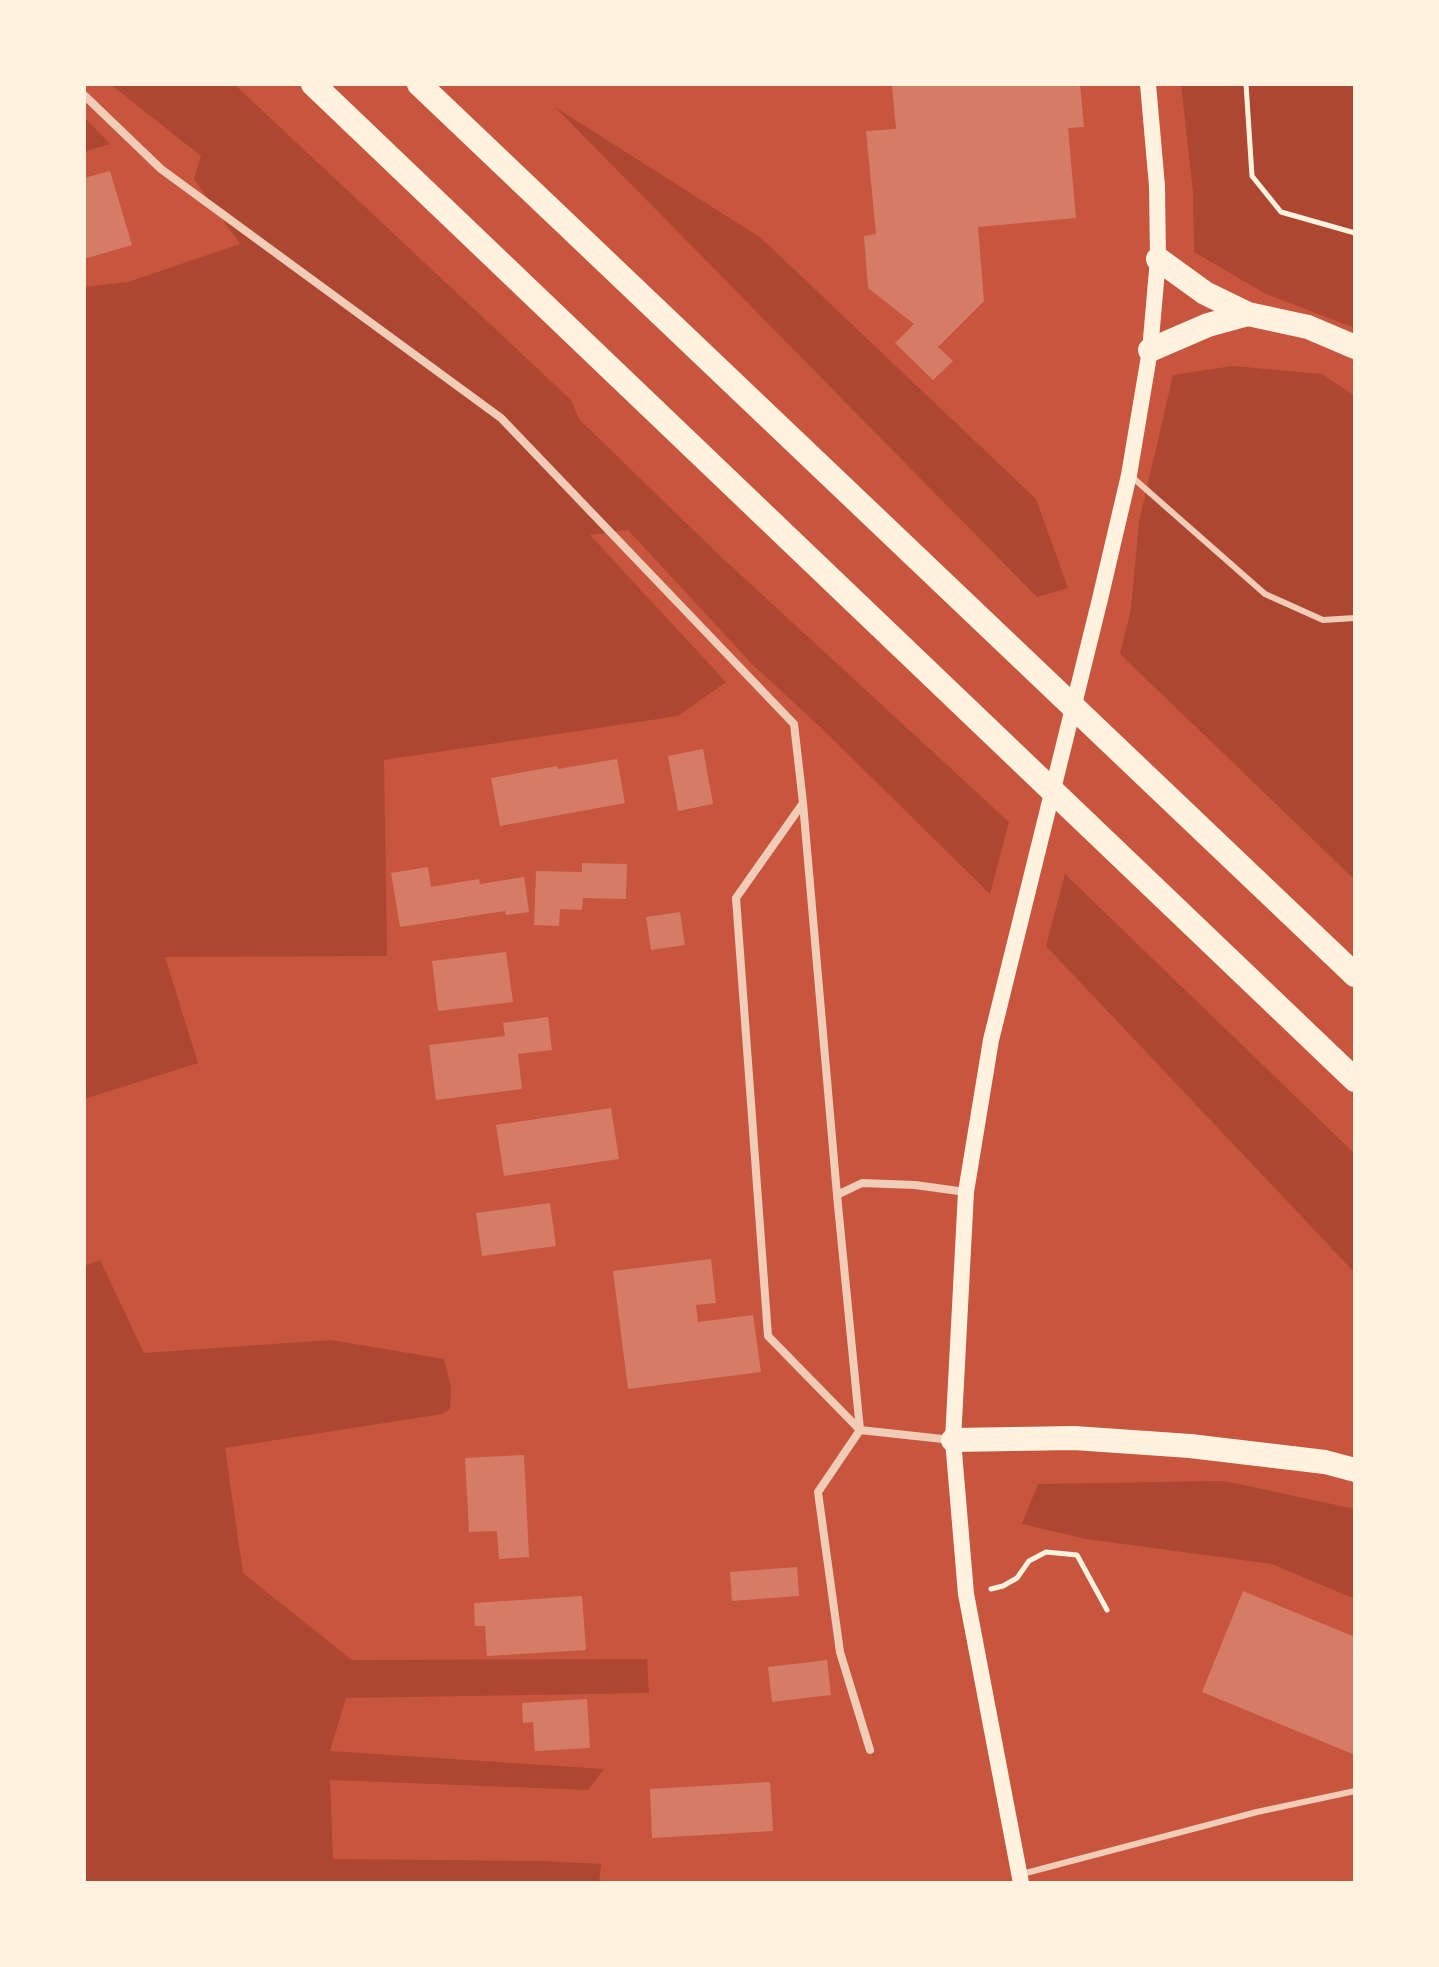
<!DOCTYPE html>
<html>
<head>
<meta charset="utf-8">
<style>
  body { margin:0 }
  #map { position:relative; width:1439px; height:1967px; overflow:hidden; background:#c8553d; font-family:Mulish,sans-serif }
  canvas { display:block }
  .frame { position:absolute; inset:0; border:86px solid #fff3e0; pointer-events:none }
</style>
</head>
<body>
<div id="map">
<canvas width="1439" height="1967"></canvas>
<div class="frame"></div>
</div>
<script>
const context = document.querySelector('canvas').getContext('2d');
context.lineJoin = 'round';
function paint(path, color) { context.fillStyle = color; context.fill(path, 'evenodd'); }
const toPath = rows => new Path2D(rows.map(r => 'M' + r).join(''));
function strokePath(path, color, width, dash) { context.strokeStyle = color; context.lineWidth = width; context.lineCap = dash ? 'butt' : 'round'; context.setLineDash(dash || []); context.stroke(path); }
const green = toPath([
  [110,84,234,84,571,400,579,419,718,554,1009,822,990,894,818,725,752,664,628,530,590,535,726,682,678,716,384,760,387,956,165,957,198,1063,84,1099,84,287,128,282,240,244,194,179,201,156],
  [1181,84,1355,84,1355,328,1266,294,1194,252,1193,192],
  [555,107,761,238,1036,499,1068,588,1037,597],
  [84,117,110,144,84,152],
  [1233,366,1322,374,1355,396,1355,880,1120,654,1131,609,1139,522,1173,375],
  [1065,874,1355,1154,1355,1273,1046,946],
  [100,1260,144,1353,331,1340,444,1359,451,1387,450,1409,442,1414,225,1448,243,1573,352,1660,647,1659,649,1693,346,1698,330,1751,604,1769,588,1790,330,1780,333,1859,543,1861,601,1864,599,1883,84,1883,84,1266],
  [1224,1481,1355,1509,1355,1599,1272,1564,1086,1539,1022,1524,1038,1484]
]);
const building = toPath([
  [913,84,1080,84,1084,127,1068,128,1076,218,978,227,984,301,938,347,953,361,933,380,895,343,914,324,868,288,864,236,876,234,866,131,896,129,892,86],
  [110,171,132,245,84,259,84,178],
  [703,749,713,804,678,811,668,756],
  [617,759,625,803,500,826,491,778,557,766,558,769],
  [582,863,627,864,626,899,583,898,582,910,560,909,559,926,534,925,536,871,582,872],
  [428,867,431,887,479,879,480,884,524,877,529,912,506,915,505,911,400,927,391,873],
  [680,912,685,945,651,950,646,917],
  [506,952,513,1002,438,1011,432,961],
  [548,1017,552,1050,518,1054,522,1089,436,1100,429,1045,505,1036,503,1023],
  [611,1108,619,1159,504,1176,496,1125],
  [550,1203,556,1246,482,1256,476,1213],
  [711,1259,716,1303,696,1305,698,1322,753,1315,761,1372,628,1389,613,1271],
  [524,1455,529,1557,499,1559,497,1531,469,1532,465,1458],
  [797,1567,799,1596,732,1601,730,1572],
  [1243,1591,1355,1637,1355,1755,1202,1692],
  [582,1596,586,1650,487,1656,485,1626,475,1626,474,1603],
  [827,1660,831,1695,772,1702,768,1667],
  [587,1699,590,1748,535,1751,533,1722,523,1723,522,1703],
  [770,1782,773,1831,652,1838,650,1789]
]);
const path = toPath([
  [1246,84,1252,176,1281,212,1355,233],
  [991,1589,1003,1586,1017,1578,1029,1561,1046,1552,1077,1555,1107,1610]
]);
const service = toPath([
  [1132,477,1265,594,1323,620,1355,618],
  [1022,1874,1257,1812,1355,1791]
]);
const minor = toPath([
  [84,95,161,169,501,418,794,724,803,803],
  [837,1195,803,803,736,898,768,1336,860,1430,818,1492,840,1652,870,1750],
  [952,1440,860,1430,837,1195,862,1183,915,1185,966,1192]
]);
const secondary = toPath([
  [1021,1883,966,1594,953,1440,966,1192,991,1040,1100,599,1129,475,1150,350,1158,259,1157,186,1148,84]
]);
const motorway = toPath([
  [313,84,1355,1080],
  [419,84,1355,975],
  [1158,259,1205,293,1248,314,1308,327,1355,347],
  [1150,350,1208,325,1248,314],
  [953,1440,1074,1438,1190,1446,1325,1462,1355,1470]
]);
paint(green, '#ae4732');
paint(building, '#d67c66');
strokePath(path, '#fff3e0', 5);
strokePath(service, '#f1ccb7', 6);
strokePath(minor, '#f1ccb7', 8);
strokePath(secondary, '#fff3e0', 16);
strokePath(motorway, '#fff3e0', 24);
</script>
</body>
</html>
